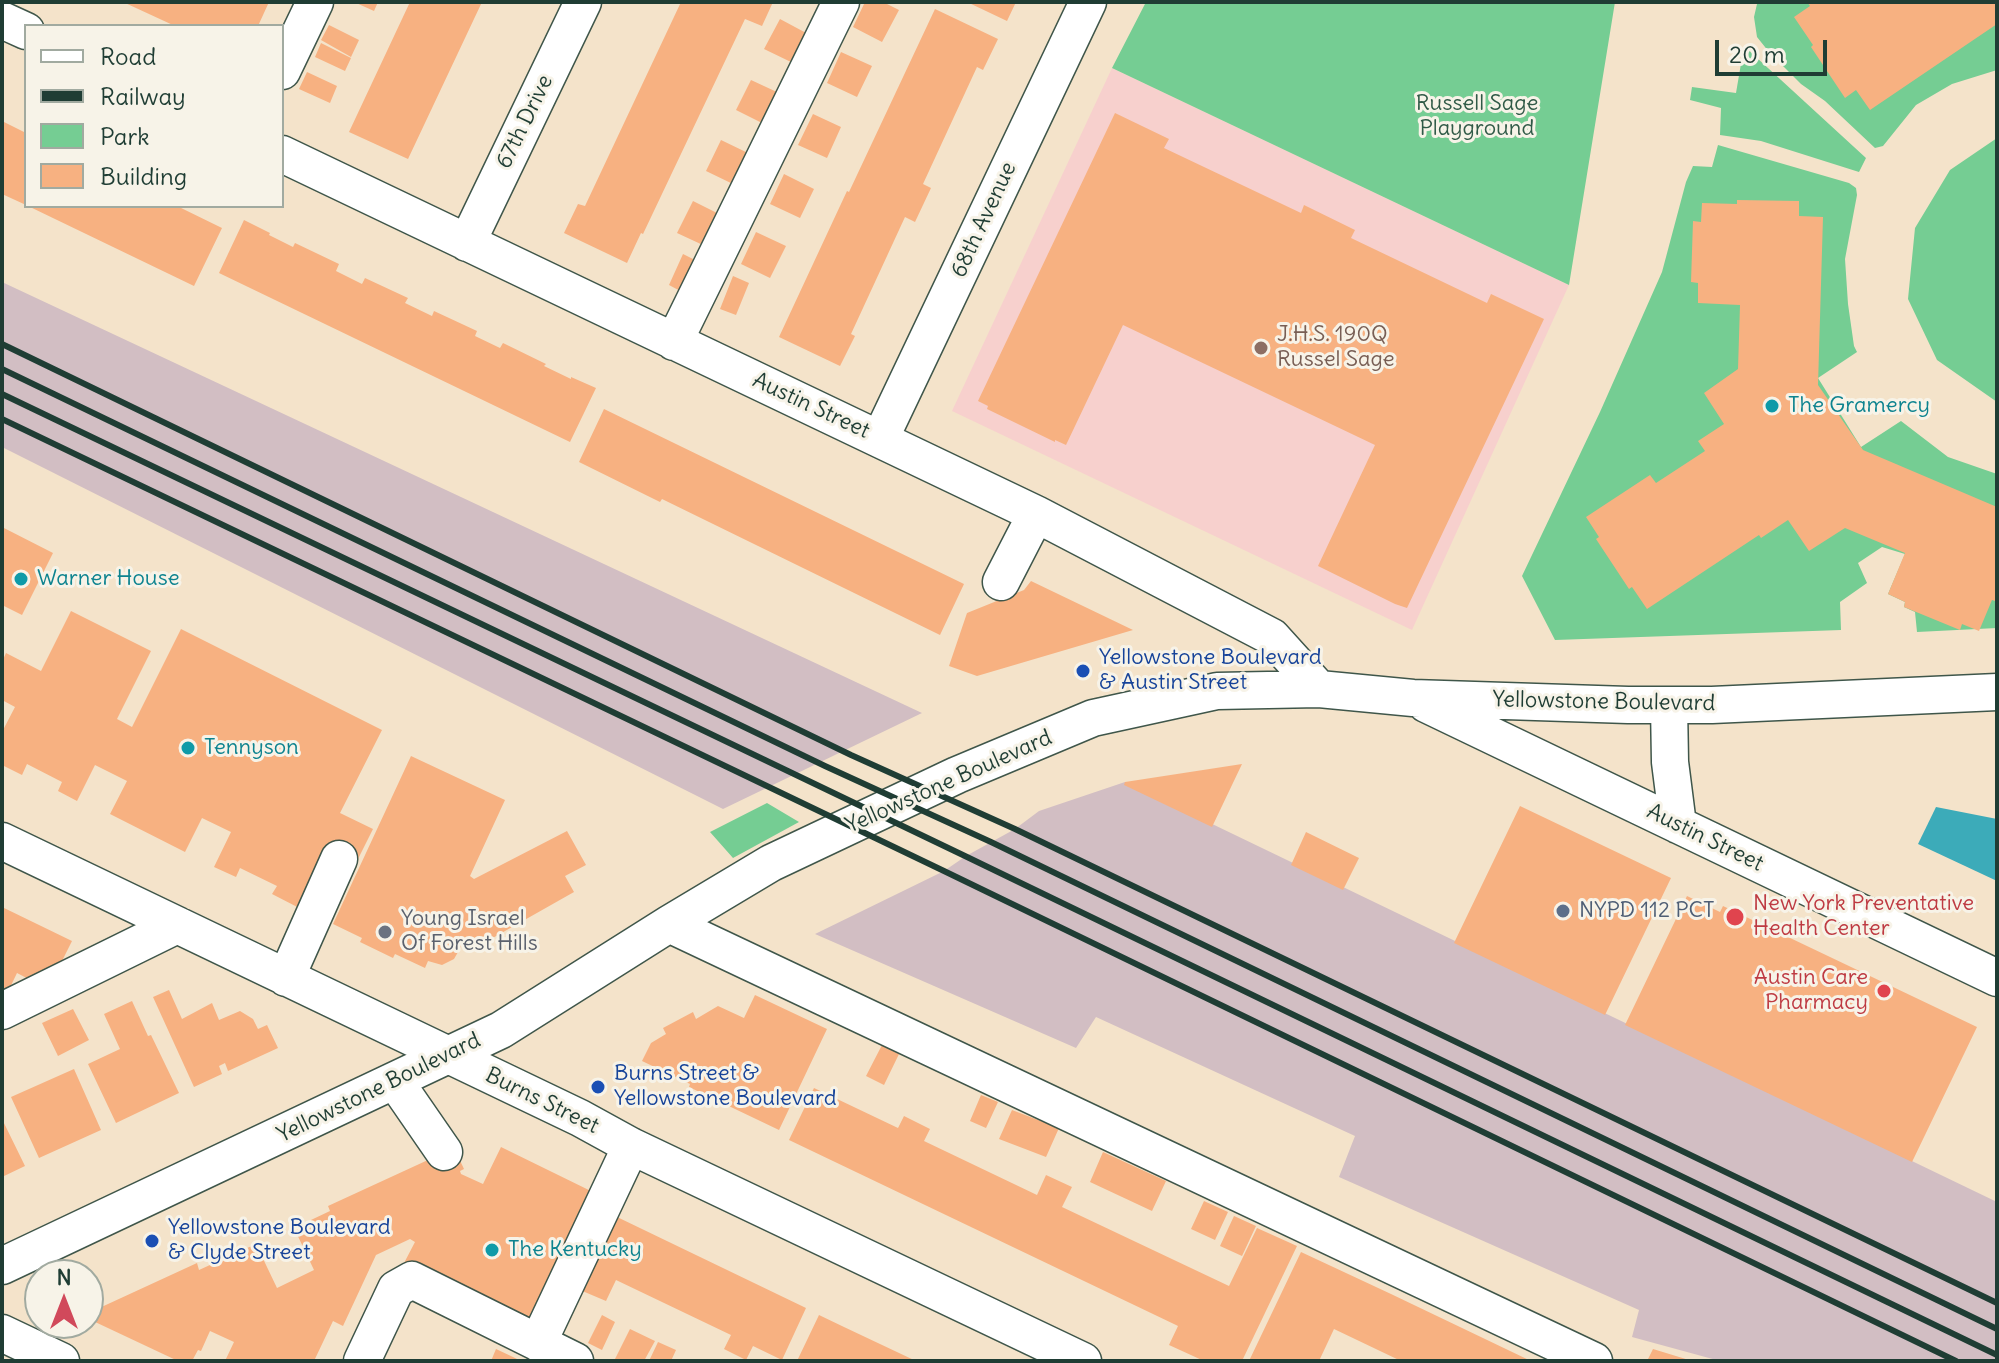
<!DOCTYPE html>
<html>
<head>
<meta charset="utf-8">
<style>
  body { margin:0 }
  #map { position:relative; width:1999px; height:1363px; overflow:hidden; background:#f4e3ca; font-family:Delius,sans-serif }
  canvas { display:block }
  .frame { position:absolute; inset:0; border:4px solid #1f3d34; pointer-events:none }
  .legend { position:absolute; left:24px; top:24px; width:260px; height:184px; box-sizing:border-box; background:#f7f3e8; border:2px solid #a1aaa0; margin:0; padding:10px 14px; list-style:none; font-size:24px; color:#1f3d34 }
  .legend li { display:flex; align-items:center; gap:16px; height:40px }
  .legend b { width:40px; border:2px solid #a1aaa0 }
  .north { position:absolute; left:24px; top:1259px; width:80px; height:80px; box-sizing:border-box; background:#f7f3e8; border:2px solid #a1aaa0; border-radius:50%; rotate:0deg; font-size:22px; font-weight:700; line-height:32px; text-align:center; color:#1f3d34 }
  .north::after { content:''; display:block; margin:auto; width:28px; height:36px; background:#d1495b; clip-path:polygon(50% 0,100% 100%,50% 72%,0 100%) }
  .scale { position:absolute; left:1715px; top:40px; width:112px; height:36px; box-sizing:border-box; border:4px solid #1f3d34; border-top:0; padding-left:10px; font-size:24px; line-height:28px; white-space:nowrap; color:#1f3d34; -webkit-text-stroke:6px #f7f3e8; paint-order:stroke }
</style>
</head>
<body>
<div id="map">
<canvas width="1999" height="1363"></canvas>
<div class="frame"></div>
<ul class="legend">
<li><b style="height:10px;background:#fff"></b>Road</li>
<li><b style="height:10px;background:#1f3d34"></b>Railway</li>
<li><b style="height:22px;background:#75cd93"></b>Park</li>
<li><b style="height:22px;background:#f7b181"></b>Building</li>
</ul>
<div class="north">N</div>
<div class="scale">20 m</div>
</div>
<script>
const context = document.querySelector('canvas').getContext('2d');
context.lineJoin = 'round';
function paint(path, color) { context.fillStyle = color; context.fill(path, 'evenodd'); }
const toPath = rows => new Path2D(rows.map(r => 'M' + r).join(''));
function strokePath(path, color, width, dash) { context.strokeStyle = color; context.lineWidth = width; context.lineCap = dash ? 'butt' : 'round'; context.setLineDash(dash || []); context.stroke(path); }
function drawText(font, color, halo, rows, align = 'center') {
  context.font = font + ' Delius,sans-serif'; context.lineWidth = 6; context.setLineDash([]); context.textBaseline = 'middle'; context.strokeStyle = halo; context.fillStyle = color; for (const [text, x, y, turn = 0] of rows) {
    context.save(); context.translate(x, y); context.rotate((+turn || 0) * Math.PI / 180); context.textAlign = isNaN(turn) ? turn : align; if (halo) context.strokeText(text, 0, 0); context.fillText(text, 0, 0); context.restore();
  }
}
const built = toPath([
  [1112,68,1569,285,1412,630,952,411]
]);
const industrial = toPath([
  [2,282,922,713,723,809,2,447],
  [1125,782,1997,1202,1997,1361,1720,1361,1632,1337,1639,1310,1339,1177,1355,1136,1096,1017,1076,1048,815,934,944,871,966,856,1015,829,1039,811]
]);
const green = toPath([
  [1146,2,1615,2,1569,285,1112,68],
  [1760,2,1997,2,1997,70,1952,84,1916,105,1883,146,1875,148,1825,101,1801,84,1769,52,1757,37,1754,17,1757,4],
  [1744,46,1866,158,1859,172,1761,141,1720,135,1721,108,1690,100,1692,87,1736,93],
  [1997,138,1997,402,1937,360,1908,299,1915,228,1950,170],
  [1718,145,1849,183,1856,188,1857,195,1845,259,1848,304,1854,346,1857,352,1818,378,1861,447,1901,421,1948,457,1997,474,1997,628,1917,632,1915,612,1904,607,1905,602,1888,594,1905,554,1882,547,1858,563,1867,583,1840,602,1841,630,1555,640,1522,576,1600,412,1662,272,1686,182,1693,166,1712,167],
  [767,803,799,822,733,858,710,832]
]);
const water = toPath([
  [1936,807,1997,819,1997,881,1918,844]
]);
const building = toPath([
  [123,2,269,2,258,26,175,26],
  [354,2,378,2,374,11],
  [410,2,482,2,408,159,349,132],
  [681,2,773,2,762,26,745,19,643,234,641,233,627,263,564,233,578,204,585,206],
  [865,2,883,2,899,10,882,42,853,27],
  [967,2,1016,2,1007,21],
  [1807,2,1997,2,1997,24,1870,110,1856,90,1845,98,1811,47,1813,45,1794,17,1810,6],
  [935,9,998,39,983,70,977,67,923,184,931,188,915,222,905,217,851,334,855,336,840,366,779,337,847,191,849,192],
  [780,19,808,34,793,63,764,49],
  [329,25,359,40,351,57,321,40],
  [321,43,351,58,345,71,315,57],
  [841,52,872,66,857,97,827,83],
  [307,72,337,86,330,103,299,89],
  [751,80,779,93,764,124,736,110],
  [1115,113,1169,139,1164,148,1301,213,1304,205,1355,230,1351,238,1487,303,1491,294,1544,319,1407,608,1395,604,1318,566,1375,445,1123,325,1066,445,1055,440,1055,442,987,409,988,406,978,401],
  [813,114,841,127,827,158,798,145],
  [2,121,26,133,26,205,2,194],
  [721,140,750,154,735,185,706,171],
  [784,174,814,189,800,218,770,204],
  [1737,200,1799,201,1799,216,1823,217,1818,385,1863,450,1997,507,1997,597,1995,601,1992,600,1979,631,1962,624,1960,630,1904,607,1905,602,1888,594,1905,553,1845,528,1809,551,1788,520,1761,538,1759,535,1647,609,1632,587,1629,589,1596,539,1599,537,1586,517,1650,475,1656,483,1705,451,1698,441,1724,424,1704,393,1738,369,1740,305,1698,303,1698,283,1691,282,1693,221,1701,222,1702,203,1737,204],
  [693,201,721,215,705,246,677,233],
  [28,206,177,206,222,228,194,286],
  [244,220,270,233,269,235,293,247,295,243,339,264,336,271,362,284,365,278,408,298,405,303,432,316,434,311,477,331,475,336,500,348,503,343,546,364,544,366,571,379,571,377,596,388,570,442,219,273],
  [756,232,786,246,770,278,741,264],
  [683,254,699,262,684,293,669,285],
  [733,276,749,283,736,315,720,309],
  [604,409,964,584,940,635,662,499,660,502,579,462],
  [2,527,53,553,22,615,2,605],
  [1031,581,1133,630,977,676,949,666,967,613,1024,590],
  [71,611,151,651,117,719,132,727,181,629,382,730,340,813,373,829,354,867,305,911,272,894,277,886,240,868,236,877,214,867,231,832,202,818,185,852,110,814,127,781,95,765,77,801,58,791,62,782,27,764,22,775,2,765,2,732,15,707,2,700,2,662,6,653,41,671],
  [411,756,505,800,470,876,474,879,567,831,586,865,565,876,574,892,475,948,462,945,454,959,442,965,428,961,425,968,395,954,393,958,360,942,362,938,333,924],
  [1242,764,1212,827,1124,785,1125,782],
  [1520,806,1671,878,1605,1015,1454,943],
  [1306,832,1359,858,1343,890,1291,865],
  [1687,896,1720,912,1723,906,1977,1027,1912,1162,1625,1025],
  [2,907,72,941,53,979,42,986,17,973,2,1004],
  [169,990,182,1019,212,1003,219,1020,240,1011,253,1019,258,1029,267,1025,278,1048,228,1071,225,1063,219,1066,222,1074,194,1087,153,997],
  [755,995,827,1029,779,1130,689,1087,690,1084,642,1061,651,1043,666,1034,663,1028,693,1012,696,1019,718,1006,744,1018],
  [132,1001,148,1036,151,1035,179,1093,116,1123,88,1064,120,1049,104,1014],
  [73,1009,89,1040,58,1056,42,1023],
  [882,1045,899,1054,884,1085,866,1076],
  [74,1069,101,1130,39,1158,11,1097],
  [814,1088,898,1128,904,1116,930,1129,924,1141,1037,1195,1046,1175,1072,1187,1062,1207,1229,1286,1257,1228,1297,1246,1242,1361,1204,1361,1169,1345,1178,1326,1176,1325,789,1140],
  [981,1095,998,1102,986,1128,970,1121],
  [1012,1110,1059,1128,1046,1157,999,1139],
  [2,1119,25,1166,2,1177],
  [501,1147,599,1195,542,1314,527,1321,403,1265,415,1242,410,1239,376,1255,343,1326,333,1321,314,1361,225,1361,234,1342,210,1331,201,1351,198,1350,192,1361,178,1361,93,1321,93,1314,95,1310,197,1263,199,1270,256,1244,277,1288,314,1270,294,1228,330,1211,328,1206,454,1148,464,1169,460,1171,461,1174,483,1184],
  [1103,1152,1166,1181,1152,1211,1090,1182],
  [1204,1201,1228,1212,1215,1240,1191,1229],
  [615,1216,806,1308,782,1360,753,1346,746,1360,724,1349,731,1335,616,1280,606,1301,580,1290],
  [1234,1216,1256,1226,1242,1256,1220,1246],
  [1301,1252,1391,1294,1531,1361,1401,1361,1334,1329,1319,1361,1249,1361],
  [602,1315,615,1322,602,1350,588,1343],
  [819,1315,844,1327,916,1361,797,1361],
  [630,1329,655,1341,644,1361,619,1361,615,1359],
  [658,1342,676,1350,671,1361,649,1361],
  [496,1349,513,1357,521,1361,491,1361],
  [1653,1349,1689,1360,1689,1361,1647,1361]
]);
const minor = toPath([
  [2,20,26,31],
  [282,71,315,2],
  [282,154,1036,514,1272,637,1319,689],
  [467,243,583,2],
  [674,342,841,2],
  [880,439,1088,2],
  [1001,582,1036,514],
  [1426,704,1997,978],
  [1669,705,1670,762,1678,825],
  [2,841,580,1118,631,1146,1083,1361],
  [669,924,1594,1361],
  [286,978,339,859],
  [2,1011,177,925],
  [395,1081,444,1152],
  [2,1266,501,1030,669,924,771,863,957,775,1093,718,1217,691,1319,689,1413,698,1628,705,1712,705,1997,692],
  [2,1333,61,1361],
  [538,1343,631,1146],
  [362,1361,396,1289,412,1280,575,1361]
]);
const rail = toPath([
  [2,344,851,755,1015,829,1997,1303],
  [2,369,825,766,991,842,1997,1329],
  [2,394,965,856,1997,1355],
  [2,419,944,871,1956,1361]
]);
const markers = [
  [1261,348,8,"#8d6e63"],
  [1772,406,8,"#0f9aa8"],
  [21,579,8,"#0f9aa8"],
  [1083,671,8,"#1a4fb4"],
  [188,748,8,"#0f9aa8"],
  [1563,911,8,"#5c6f8a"],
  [1735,917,10,"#e0444e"],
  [385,932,8,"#6b7280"],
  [1884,991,8,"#e0444e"],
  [598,1087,8,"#1a4fb4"],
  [152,1241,8,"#1a4fb4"],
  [492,1250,8,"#0f9aa8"]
];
const parkNames = [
  ["Russell Sage",1477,104],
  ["Playground",1477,129]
];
const streetNames = [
  ["67th Drive",525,122,-64],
  ["68th Avenue",984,220,-65],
  ["Austin Street",811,406,25],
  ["Yellowstone Boulevard",1604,702,1],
  ["Yellowstone Boulevard",949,782,-24],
  ["Austin Street",1705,838,26],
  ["Yellowstone Boulevard",379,1088,-26],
  ["Burns Street",542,1101,26]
];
const educationNames = [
  ["J.H.S. 190Q",1277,335],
  ["Russel Sage",1277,360]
];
const cultureNames = [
  ["The Gramercy",1788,406],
  ["Warner House",37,579],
  ["Tennyson",204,748],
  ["The Kentucky",508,1250]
];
const transitNames = [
  ["Yellowstone Boulevard",1099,658],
  ["& Austin Street",1099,683],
  ["Burns Street &",614,1074],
  ["Yellowstone Boulevard",614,1099],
  ["Yellowstone Boulevard",168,1228],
  ["& Clyde Street",168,1253]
];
const healthNames = [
  ["New York Preventative",1753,904],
  ["Health Center",1753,929],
  ["Austin Care",1868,978,"right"],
  ["Pharmacy",1868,1003,"right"]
];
const serviceNames = [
  ["NYPD 112 PCT",1579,911]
];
const worshipNames = [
  ["Young Israel",401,919],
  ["Of Forest Hills",401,944]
];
paint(built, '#f7d0cd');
paint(industrial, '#d2bec3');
paint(green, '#75cd93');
paint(water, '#3cabb9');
paint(building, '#f7b181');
strokePath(minor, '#3f564a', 39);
strokePath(minor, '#fff', 36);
strokePath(rail, '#1f3d34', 6);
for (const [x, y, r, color] of markers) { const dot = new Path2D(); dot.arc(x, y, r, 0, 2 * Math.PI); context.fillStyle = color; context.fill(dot); strokePath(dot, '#f7f3e8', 3); }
drawText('22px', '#305a47', '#f7f3e8', parkNames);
drawText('22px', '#1f3d34', '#f7f3e8', streetNames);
drawText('22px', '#785e54', '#f7f3e8', educationNames, 'left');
drawText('22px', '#0d838f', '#f7f3e8', cultureNames, 'left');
drawText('22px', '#164399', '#f7f3e8', transitNames, 'left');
drawText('22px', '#be3a42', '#f7f3e8', healthNames, 'left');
drawText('22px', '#4e5e75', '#f7f3e8', serviceNames, 'left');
drawText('22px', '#5b616d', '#f7f3e8', worshipNames, 'left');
</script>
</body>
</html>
